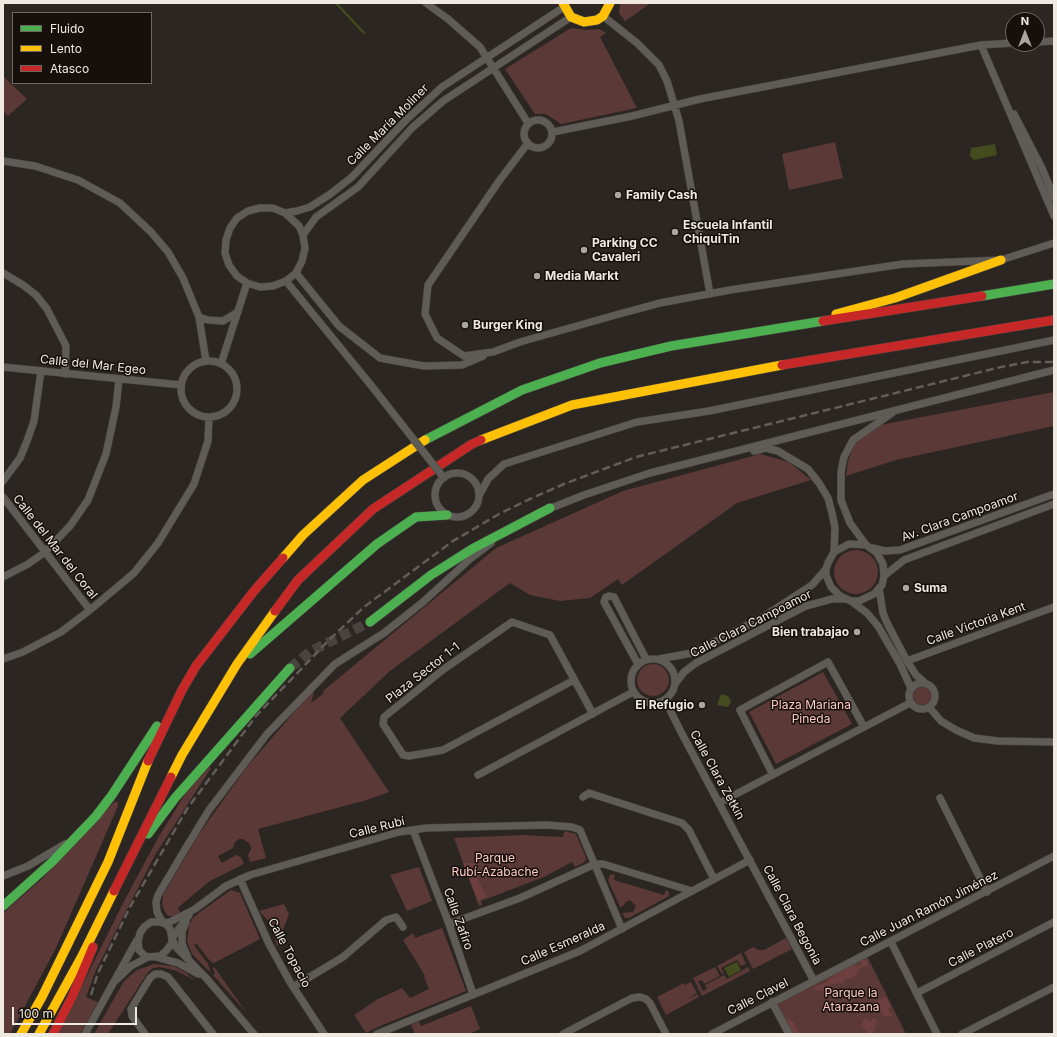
<!DOCTYPE html>
<html>
<head>
<meta charset="utf-8">
<style>
  body { margin:0 }
  #map { position:relative; width:1057px; height:1037px; overflow:hidden; background:#2b2621; font-family:Inter,sans-serif }
  canvas { display:block }
  .frame { position:absolute; inset:0; border:4px solid #efe9e1; pointer-events:none }
  .legend { position:absolute; left:12px; top:12px; width:140px; height:72px; box-sizing:border-box; background:#15100c; border:1px solid #6c6761; margin:0; padding:5px 7px; list-style:none; font-size:12px; color:#efe9e1 }
  .legend li { display:flex; align-items:center; gap:8px; height:20px }
  .legend b { width:20px; border:1px solid #6c6761 }
  .north { position:absolute; left:1005px; top:12px; width:40px; height:40px; box-sizing:border-box; background:#15100c; border:1px solid #6c6761; border-radius:50%; rotate:0deg; font-size:11px; font-weight:700; line-height:16px; text-align:center; color:#efe9e1 }
  .north::after { content:''; display:block; margin:auto; width:14px; height:18px; background:#aaa59e; clip-path:polygon(50% 0,100% 100%,50% 72%,0 100%) }
  .scale { position:absolute; left:12px; top:1007px; width:125px; height:18px; box-sizing:border-box; border:2px solid #efe9e1; border-top:0; padding-left:5px; font-size:12px; line-height:14px; white-space:nowrap; color:#efe9e1; -webkit-text-stroke:3px #15100c; paint-order:stroke }
</style>
</head>
<body>
<div id="map">
<canvas width="1057" height="1037"></canvas>
<div class="frame"></div>
<ul class="legend">
<li><b style="height:5px;background:#4caf50"></b>Fluido</li>
<li><b style="height:5px;background:#ffc107"></b>Lento</li>
<li><b style="height:5px;background:#c62828"></b>Atasco</li>
</ul>
<div class="north">N</div>
<div class="scale">100 m</div>
</div>
<script>
const context = document.querySelector('canvas').getContext('2d');
context.lineJoin = 'round';
function paint(path, color) { context.fillStyle = color; context.fill(path, 'evenodd'); }
const toPath = rows => new Path2D(rows.map(r => 'M' + r).join(''));
function strokePath(path, color, width, dash) { context.strokeStyle = color; context.lineWidth = width; context.lineCap = dash ? 'butt' : 'round'; context.setLineDash(dash || []); context.stroke(path); }
function drawText(font, color, halo, rows, align = 'center') {
  context.font = font + ' Inter,sans-serif'; context.lineWidth = 3; context.setLineDash([]); context.textBaseline = 'middle'; context.strokeStyle = halo; context.fillStyle = color; for (const [text, x, y, turn = 0] of rows) {
    context.save(); context.translate(x, y); context.rotate((+turn || 0) * Math.PI / 180); context.textAlign = isNaN(turn) ? turn : align; if (halo) context.strokeText(text, 0, 0); context.fillText(text, 0, 0); context.restore();
  }
}
const green = toPath([
  [620,3,651,3,625,21,619,13],
  [571,28,586,30,599,29,606,33,600,37,637,108,561,124,546,114,535,114,505,69],
  [3,76,27,99,8,116,3,111],
  [835,142,843,178,789,190,782,154],
  [1054,392,1054,426,896,460,846,476,848,461,855,443,880,425],
  [760,454,789,462,811,480,737,503,622,585,618,579,590,598,560,601,530,595,510,583,390,671,340,718,389,792,367,800,258,829,266,858,250,862,248,855,251,849,250,844,243,839,239,839,235,842,233,848,218,856,222,863,236,855,241,857,244,864,210,881,181,905,178,908,180,912,177,916,169,916,166,914,162,905,163,895,199,834,246,768,315,688,311,703,324,693,323,691,496,548,623,491],
  '834 572a22 22 0 1 1 44 0a22 22 0 1 1-44 0Z',
  '637 680a16 16 0 1 1 32 0a16 16 0 1 1-32 0Z',
  [823,672,852,724,776,764,749,712],
  '913 696a9 9 0 1 1 18 0a9 9 0 1 1-18 0Z',
  [209,767,211,768,155,855,96,970,86,997,98,1002,80,1034,58,1034,123,903,158,838,185,794],
  [114,802,118,802,118,806,56,948,10,1034,3,1034,3,913,43,878],
  [564,831,576,834,585,855,586,860,583,863,575,867,572,862,544,877,481,901,482,905,479,906,454,838,523,835,563,837],
  [419,867,432,901,407,911,390,875],
  [613,874,615,875,614,880,664,895,666,890,669,892,669,896,629,918,625,918,622,913,633,912,636,906,630,900,626,902,623,906,620,907,608,880,610,875],
  [231,890,240,893,260,939,214,963,210,961,196,943,194,945,208,964,211,973,192,954,187,941,189,926,192,919,200,912],
  [284,904,289,914,277,947,271,924,259,911],
  [442,928,466,991,380,1026,366,1033,354,1015,378,999,402,988,410,998,429,989,424,977,425,976,403,940,413,933,415,938],
  [786,938,792,949,753,969,744,952,753,947,758,950,764,950],
  [741,953,746,964,741,966,737,960,721,968,724,973,722,974,717,966],
  [866,954,906,1034,789,1034,772,1002],
  [154,964,173,966,185,972,192,978,196,981,177,971,160,967,153,968,148,972,108,1034,94,1034,124,981,137,970],
  [212,967,215,968,246,1012,213,975,215,973],
  [715,967,720,976,704,984,702,980,698,981,703,991,707,989,705,985,724,975,727,979,748,967,750,971,702,996,693,978],
  [691,982,697,993,685,1000,698,994,699,997,666,1015,657,997,684,983,685,985],
  [471,1006,480,1029,469,1034,415,1034,411,1025,419,1021,421,1026]
]);
const forest = toPath([
  [463,863,478,863,478,881,487,896,478,901],
  [867,959,868,966,860,968,853,978,848,978,843,983,832,984,824,991,815,990,815,987,826,982,840,971,852,964,859,966,862,964,859,961,861,960],
  [886,997,891,1007,887,1009,893,1014,891,1016,884,1016,875,1002],
  [865,1018,870,1021,874,1018,877,1020,875,1030,871,1034,866,1034,867,1031,863,1028,862,1024],
  [788,1019,794,1022,795,1027,801,1034,792,1034,785,1020]
]);
const water = toPath([
  [995,144,997,155,974,160,970,156,971,148],
  [721,694,728,696,730,699,731,702,728,707,717,705],
  [737,962,741,970,729,977,724,968]
]);
const stream = toPath([
  [336,3,364,33]
]);
const secondaryTunnel = toPath([
  [290,668,311,651,370,622]
]);
const street = toPath([
  [426,3,448,19,480,47,528,123],
  [603,16,637,43,659,65,667,81,679,121,710,294],
  [1037,42,1054,41],
  [981,45,1054,216],
  [1014,114,1042,168,1054,198],
  '524 134a14 14 0 1 1 28 0a14 14 0 1 1-28 0Z',
  [553,132,632,116,700,99,981,45,1013,43],
  [528,143,499,181,428,285,425,314,437,338,464,356,493,352,520,342,612,316,660,303,730,290,903,264,1001,260,1054,243],
  [3,161,35,166,78,180,120,203,151,232,168,252,183,278,199,317,206,361],
  [285,213,299,226,303,235,305,248,302,261,296,273,286,281,273,286,260,287,247,283,237,276,229,265,225,253,226,240,230,228,237,218,248,211,260,208,273,208,285,213,297,211,310,207,329,195,352,177,406,120,442,87,564,7],
  [303,235,316,217,358,187,412,128,443,101,571,17],
  [3,273,23,285,36,295,47,309,66,346,65,374],
  [296,273,339,326,380,358,424,366,462,365,483,356],
  [286,281,370,384],
  [199,317,208,320,223,321,238,312],
  '181 389a28 28 0 1 1 56 0a28 28 0 1 1-56 0Z',
  [221,364,247,283],
  [3,367,181,385],
  [754,451,766,448,778,451,808,469,819,483,828,498,832,513,835,528,834,552],
  '435 495a22 22 0 1 1 44 0a22 22 0 1 1-44 0Z',
  [3,481,20,458,27,441,34,421,41,371],
  [479,496,488,479,504,464,637,422,709,411,1054,340],
  [3,497,90,610],
  [546,510,584,495,650,473,1054,370],
  [491,543,470,559,423,602,384,633,335,664,267,734,209,810,187,846,158,895,156,902,157,912,163,923,170,922,195,909,226,886,250,875,399,832,426,828,547,825,572,827,580,830,622,929],
  [866,545,850,523,841,500,841,472,844,457,853,440,892,413],
  [872,548,885,551,900,550,1054,494],
  [884,576,904,560,1054,504],
  [3,577,28,564,45,552,70,526,88,500,106,454,116,407,119,379],
  [879,588,883,613,887,623,907,661,916,675,924,682],
  [851,601,867,613,878,626,900,664,911,688],
  '631 681a22 22 0 1 1 44 0a22 22 0 1 1-44 0Z',
  [3,659,23,652,61,632,90,610,134,573,158,543,194,484,208,441,209,417],
  [659,659,692,653,763,617,812,585,826,569,828,563,834,552,849,544,866,545,877,553,883,564,884,576,882,585,874,594,859,601,851,601,840,596,831,587,826,575,826,569],
  [907,661,1054,607],
  [638,664,604,602,606,597,609,596,614,597,646,659],
  [574,680,443,750,409,756,403,755,383,724,384,717,444,669,512,622,550,635,593,714],
  '909 696a13 13 0 1 1 26 0a13 13 0 1 1-26 0Z',
  [675,684,684,672,696,663,806,606,832,599,845,599],
  [665,700,681,732,814,981],
  [929,707,941,721,956,730,974,738,998,741,1054,742],
  [478,775,633,692],
  [773,775,740,710,828,662,864,727],
  [583,797,589,793,682,823,689,830,714,879],
  [940,798,987,892],
  [719,803,910,703],
  [413,830,449,924,473,994],
  [3,876,28,866,65,844],
  [240,879,269,944,290,982,324,1034],
  [189,915,172,938,175,946,207,979,254,1034],
  [186,922,182,932,182,944,188,958],
  [449,924,520,898,595,864,603,864,692,891],
  [891,942,937,1034],
  [156,957,178,963,198,974],
  [114,982,131,966,148,957,160,956,166,951,172,943,172,938,170,929,166,924,159,922,151,922,144,927,140,933,138,942,139,950,144,955,148,957],
  [293,987,343,957,386,920,396,917,403,927],
  [917,993,1054,922],
  [772,1002,789,1034],
  [85,1034,137,940],
  [145,1034,132,1016,131,1009,150,978,155,974,161,974,168,977,213,1034],
  [377,1034,580,951,750,860],
  [563,1034,632,998,640,997,646,999,650,1003,666,1034],
  [712,1034,1054,856],
  [962,1034,1054,987]
]);
const fast = toPath([
  [982,296,1054,284],
  [425,440,522,390,600,363,671,346,823,321],
  [370,622,431,575,472,549,550,508],
  [250,654,377,544,416,517,447,515],
  [148,834,175,798,290,668],
  [3,906,52,862,96,816,112,795,157,726]
]);
const slow = toPath([
  [563,3,571,17,584,22,597,20,603,16,610,3],
  [836,314,895,298,1001,260],
  [481,440,572,405,782,365],
  [283,558,303,535,363,480,425,440],
  [171,777,182,755,237,664,275,611],
  [21,1034,42,997,108,862,148,761],
  [39,1034,82,956,114,891]
]);
const jam = toPath([
  [823,321,982,296],
  [782,365,1054,320],
  [275,611,298,580,373,509,472,444,481,440],
  [148,761,182,690,196,666,254,591,283,558],
  [114,891,171,777],
  [53,1034,72,997,93,947]
]);
const rail = toPath([
  [91,995,98,973,130,907,187,809,256,716,329,640,364,607,453,541,499,514,530,499,564,484,636,457,1001,367,1027,362,1054,362]
]);
const streetBridge = toPath([
  [370,384,444,478]
]);
const markers = [
  [618,195,4,"#aaa59e"],
  [675,232,4,"#aaa59e"],
  [584,250,4,"#aaa59e"],
  [537,276,4,"#aaa59e"],
  [465,325,4,"#aaa59e"],
  [906,588,4,"#aaa59e"],
  [857,632,4,"#aaa59e"],
  [702,705,4,"#aaa59e"]
];
const streetNames = [
  ["Calle María Moliner",388,125,-45],
  ["Calle del Mar Egeo",93,365,6],
  ["Av. Clara Campoamor",960,517,-20],
  ["Calle del Mar del Coral",55,547,52],
  ["Calle Clara Campoamor",751,624,-27],
  ["Calle Victoria Kent",976,624,-20],
  ["Plaza Sector 1-1",423,673,-38],
  ["Calle Clara Zetkin",717,775,61],
  ["Calle Rubí",377,828,-14],
  ["Calle Juan Ramón Jiménez",929,909,-27],
  ["Calle Clara Begonia",792,915,62],
  ["Calle Zafiro",458,919,70],
  ["Calle Esmeralda",563,944,-24],
  ["Calle Platero",981,948,-27],
  ["Calle Topacio",289,953,62],
  ["Calle Clavel",758,997,-27]
];
const poiNames = [
  ["Family Cash",626,195],
  ["Escuela Infantil",683,225],
  ["ChiquiTin",683,239],
  ["Parking CC",592,243],
  ["Cavaleri",592,257],
  ["Media Markt",545,276],
  ["Burger King",473,325],
  ["Suma",914,588],
  ["Bien trabajao",849,632,"right"],
  ["El Refugio",694,705,"right"]
];
const parkNames = [
  ["Plaza Mariana",811,705],
  ["Pineda",811,719],
  ["Parque",495,858],
  ["Rubí-Azabache",495,872],
  ["Parque la",851,993],
  ["Atarazana",851,1007]
];
paint(green, '#5b3937');
paint(forest, '#6d3f3e');
paint(water, '#444c1f');
strokePath(stream, '#444c1f', 2.5);
strokePath(secondaryTunnel, '#48433e', 10, [10, 5]);
strokePath(street, '#47433e', 8);
strokePath(fast, '#47433e', 10);
strokePath(slow, '#47433e', 10);
strokePath(jam, '#47433e', 10);
strokePath(street, '#5f5b57', 7);
strokePath(fast, '#4caf50', 9);
strokePath(slow, '#ffc107', 9);
strokePath(jam, '#c62828', 9);
strokePath(rail, '#625d59', 2.5, [8, 4]);
strokePath(streetBridge, '#47433e', 8, []);
strokePath(streetBridge, '#5f5b57', 7);
for (const [x, y, r, color] of markers) { const dot = new Path2D(); dot.arc(x, y, r, 0, 2 * Math.PI); context.fillStyle = color; context.fill(dot); strokePath(dot, '#15100c', 1.5); }
drawText('12px', '#efe9e1', '#15100c', streetNames);
drawText('bold 12px', '#efe9e1', '#15100c', poiNames, 'left');
drawText('12px', '#fec8c6', '#15100c', parkNames);
</script>
</body>
</html>
